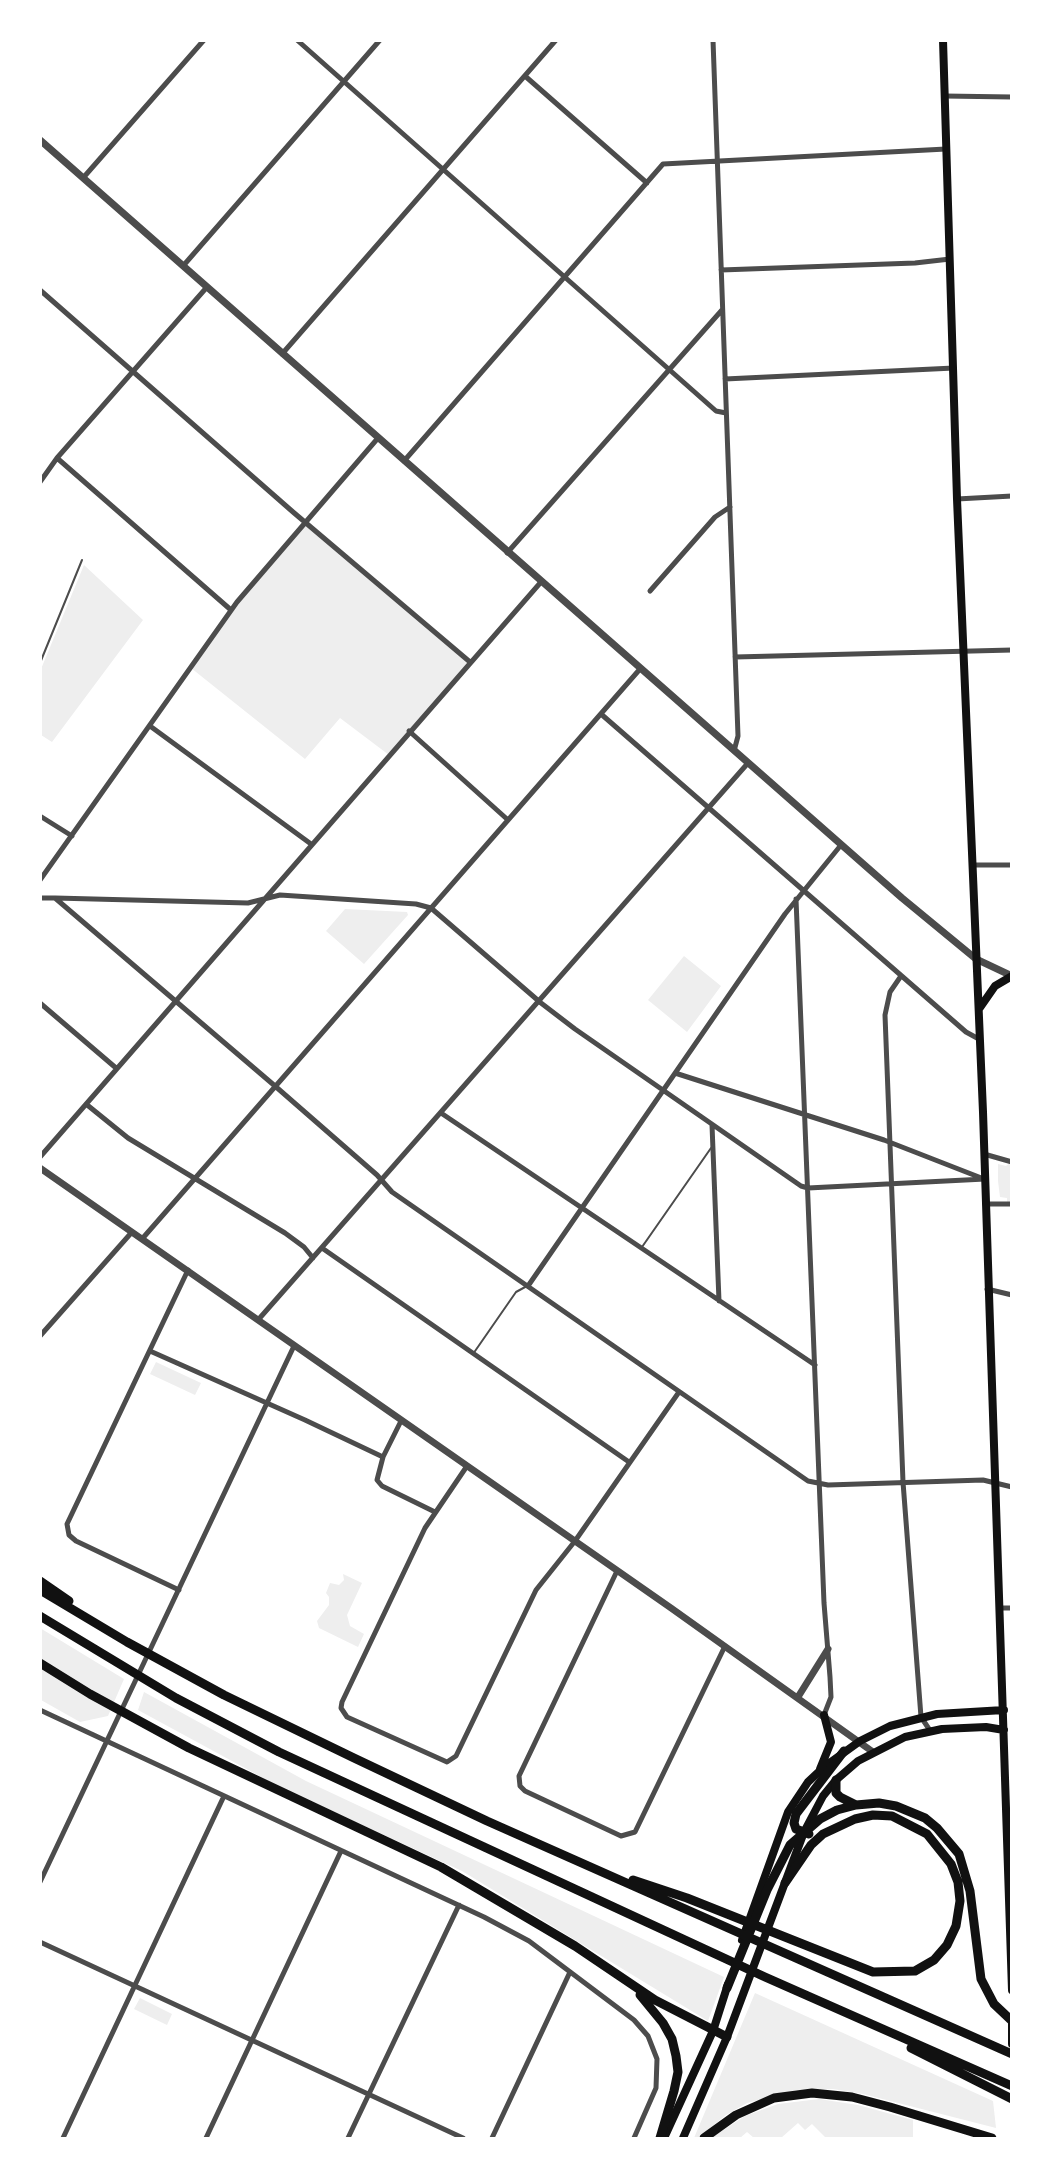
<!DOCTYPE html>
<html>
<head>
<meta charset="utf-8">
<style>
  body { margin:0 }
  #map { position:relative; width:1052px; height:2179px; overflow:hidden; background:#fff; font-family:"Crimson Pro",serif }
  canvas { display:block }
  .frame { position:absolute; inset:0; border:42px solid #fff; pointer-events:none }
</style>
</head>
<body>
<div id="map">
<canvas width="1052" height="2179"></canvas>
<div class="frame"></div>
</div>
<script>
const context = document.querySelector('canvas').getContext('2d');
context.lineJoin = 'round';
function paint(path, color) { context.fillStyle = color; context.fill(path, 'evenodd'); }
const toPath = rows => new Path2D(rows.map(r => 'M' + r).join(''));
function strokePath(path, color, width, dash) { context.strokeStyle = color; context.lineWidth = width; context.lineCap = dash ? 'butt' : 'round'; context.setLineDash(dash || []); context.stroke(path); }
const green = toPath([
  [306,521,470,662,389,755,340,718,305,759,191,668,237,602],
  [84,565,143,620,52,742,41,735,41,669],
  [345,909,407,912,408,915,364,964,326,931],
  [684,956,721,986,687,1032,648,1000],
  [1011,1162,1011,1204,1007,1203,1007,1198,1000,1197,998,1181,998,1164,1006,1166],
  [156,1362,201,1383,195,1395,150,1374],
  [343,1574,362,1583,347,1615,350,1626,364,1634,358,1647,319,1628,317,1621,329,1605,329,1597,326,1593,330,1583,339,1585,344,1580],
  [40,1628,124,1679,108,1716,80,1722,41,1700],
  [144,1692,306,1781,724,1977,708,2021,462,1871,278,1786,138,1710],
  [755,1993,993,2101,996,2128,863,2094,833,2089,796,2090,747,2103,726,2115,698,2138,694,2138],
  [140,1998,172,2014,167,2025,134,2009],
  [819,2099,858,2105,913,2120,913,2138,826,2138,812,2124,805,2130,798,2123,781,2138,754,2138,747,2132,740,2138,711,2138,745,2116,778,2104]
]);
const service = toPath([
  [40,663,82,560],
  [642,1247,711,1148],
  [473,1354,516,1292,527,1286]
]);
const minor = toPath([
  [297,40,716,411,726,413],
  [713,40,738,736,734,751],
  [525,76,647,183],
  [944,96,1012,97],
  [83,178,204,40],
  [183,266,380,40],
  [721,270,915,263,950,259],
  [40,290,293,512,470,662],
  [282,354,556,40],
  [725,379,954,368],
  [57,458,231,610],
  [404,461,663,164,946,149],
  [40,482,57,458,207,287],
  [957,499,1012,496],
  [507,553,722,310],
  [650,591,715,517,730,507],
  [735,657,1012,650],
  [601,714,966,1032,977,1038,980,1035],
  [150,726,311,844],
  [409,731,508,820],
  [40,816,72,836],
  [973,865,1012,865],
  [40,880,237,602,378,438],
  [40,898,55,898,275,1086,377,1175,392,1192,808,1481,828,1485,983,1480,1012,1487],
  [55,898,248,903,280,895,416,904,431,908,541,1003,575,1029,801,1186,808,1188,985,1179],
  [796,899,824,1603,830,1677,831,1697,824,1715],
  [901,976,890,992,885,1015,903,1482,921,1717,931,1732],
  [40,1003,116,1068],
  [675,1073,884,1140,984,1179],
  [86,1104,128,1138,285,1233,304,1247,313,1258],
  [441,1113,815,1365],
  [712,1125,719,1301],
  [984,1154,1012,1162],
  [40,1157,541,582],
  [985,1204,1012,1204],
  [142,1239,640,669],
  [322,1248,629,1462],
  [528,1286,785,914,841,845],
  [987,1289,1012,1295],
  [258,1320,748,763],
  [40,1336,132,1232],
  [150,1351,305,1420,383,1457],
  [401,1421,383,1457,377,1480,382,1486,435,1512],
  [467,1466,425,1528,342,1702,341,1708,347,1717,447,1762,456,1756,536,1590,575,1541,679,1392],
  [617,1571,519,1776,520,1786,525,1791,621,1836,635,1832,725,1646],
  [179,1590,76,1541,69,1535,67,1524,188,1270],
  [999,1608,1012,1608],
  [40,1710,484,1917,529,1941,634,2020,648,2036,657,2059,656,2088,634,2138],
  [40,1882,294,1346],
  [40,1942,463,2138],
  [63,2138,224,1796],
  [206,2138,341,1851],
  [348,2138,459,1905],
  [492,2138,570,1972]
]);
const tertiary = toPath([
  [40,140,902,898,976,959,1012,976],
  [40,1168,671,1608,873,1752],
  [798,1697,828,1649]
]);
const primary = toPath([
  [943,40,957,499,983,1112,1012,1990],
  [979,1009,995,986,1012,976],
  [820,1769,831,1742,824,1715],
  [742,1940,788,1812,808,1782,824,1767,860,1741,890,1726,937,1714,1004,1710],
  [1012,2022,1012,2044],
  [664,2138,713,2031,728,1984],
  [683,2138,727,2037,804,1832,823,1796,836,1780,858,1761,905,1737,942,1729,986,1727,1004,1730]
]);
const motorway = toPath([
  [40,1581,69,1601],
  [40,1590,127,1642,224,1695,354,1758,487,1821,1012,2054],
  [40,1616,176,1698,279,1752,765,1977,1012,2086],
  [40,1663,90,1694,189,1748,441,1867,575,1946,655,2000,727,2037],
  [836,1780,836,1793,840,1797,856,1805],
  [809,1834,796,1829,794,1823,796,1814,844,1751],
  [633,1880,687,1898,873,1972,915,1971,934,1960,947,1945,956,1926,960,1901,958,1882,951,1864,927,1834,892,1816,873,1815,855,1819,823,1834,811,1845,785,1883],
  [727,1988,767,1890,790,1845,820,1819,837,1810,856,1805,879,1803,896,1806,925,1818,937,1828,959,1854,970,1891,981,1979,994,2004,1012,2021],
  [640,1995,663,2023,672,2039,676,2056,678,2072,674,2091,660,2138],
  [911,2048,1012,2099],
  [704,2138,736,2115,774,2098,812,2093,852,2097,890,2107,992,2138]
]);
paint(green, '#eee');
strokePath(service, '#4c4c4c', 2);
strokePath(minor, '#4c4c4c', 5);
strokePath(tertiary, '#4c4c4c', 7);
strokePath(primary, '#111', 8);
strokePath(motorway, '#111', 9);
</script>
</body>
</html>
